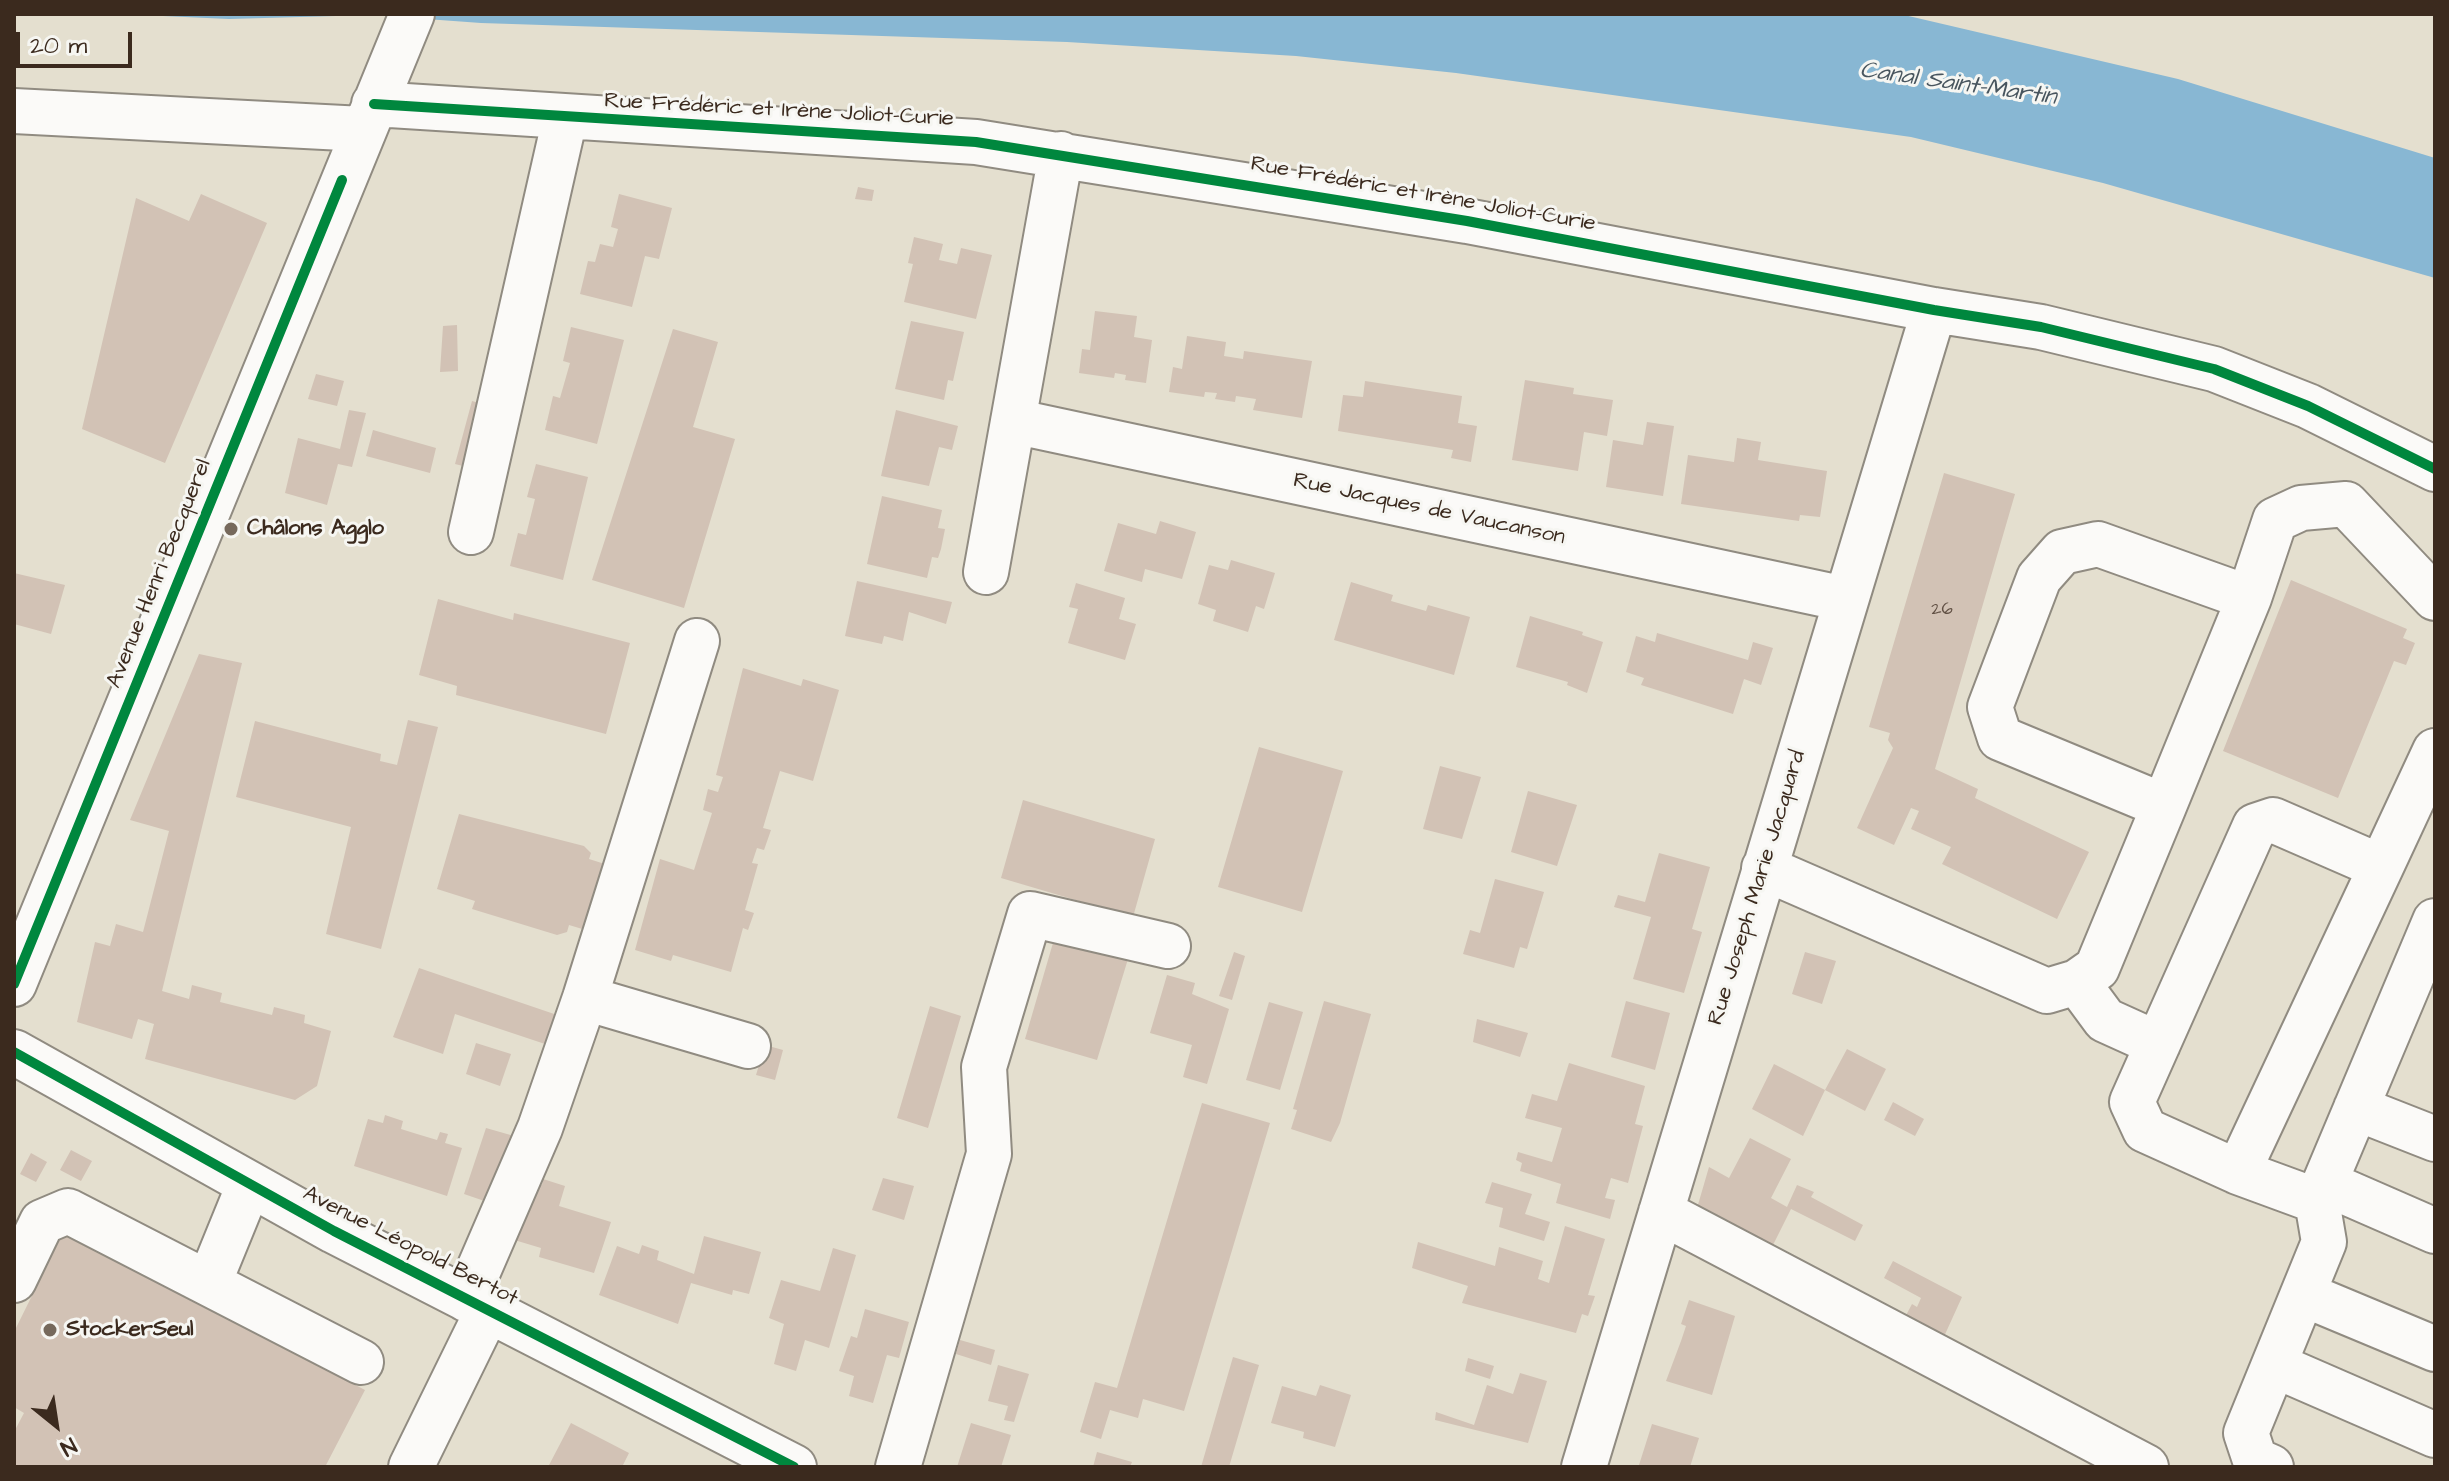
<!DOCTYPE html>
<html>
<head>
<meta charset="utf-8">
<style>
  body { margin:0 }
  #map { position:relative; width:2449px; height:1481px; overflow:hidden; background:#e4dfcf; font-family:"Architects Daughter",sans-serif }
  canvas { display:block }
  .frame { position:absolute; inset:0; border:16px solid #3b2a1e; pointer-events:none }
  .north { position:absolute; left:16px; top:1385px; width:80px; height:80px; -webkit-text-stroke:6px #f6f6f2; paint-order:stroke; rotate:150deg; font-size:22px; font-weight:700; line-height:32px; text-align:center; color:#3b2a1e }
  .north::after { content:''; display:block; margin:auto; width:28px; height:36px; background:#3b2a1e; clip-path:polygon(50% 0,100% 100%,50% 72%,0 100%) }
  .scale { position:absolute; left:16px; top:32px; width:116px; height:36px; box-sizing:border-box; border:4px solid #3b2a1e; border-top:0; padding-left:10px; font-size:24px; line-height:28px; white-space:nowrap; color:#3b2a1e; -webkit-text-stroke:6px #f6f6f2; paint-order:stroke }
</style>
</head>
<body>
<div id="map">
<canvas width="2449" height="1481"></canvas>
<div class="frame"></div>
<div class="north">N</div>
<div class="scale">20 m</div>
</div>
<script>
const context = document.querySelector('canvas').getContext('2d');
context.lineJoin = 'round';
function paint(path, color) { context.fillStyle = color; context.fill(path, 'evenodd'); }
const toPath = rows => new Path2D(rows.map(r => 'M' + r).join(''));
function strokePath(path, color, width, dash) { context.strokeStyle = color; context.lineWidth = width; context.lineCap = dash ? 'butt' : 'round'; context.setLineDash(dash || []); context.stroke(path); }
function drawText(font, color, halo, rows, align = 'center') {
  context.font = font + ' "Architects Daughter",sans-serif'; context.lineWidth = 6; context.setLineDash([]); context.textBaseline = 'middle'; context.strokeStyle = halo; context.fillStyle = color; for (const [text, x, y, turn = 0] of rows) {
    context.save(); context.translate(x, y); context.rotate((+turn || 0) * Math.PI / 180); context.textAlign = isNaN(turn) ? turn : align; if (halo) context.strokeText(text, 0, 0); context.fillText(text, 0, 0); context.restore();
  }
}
const water = toPath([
  [119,14,1900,14,2178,79,2435,158,2435,278,2103,183,1911,137,1456,73,1296,56,1067,42,481,23,371,15,229,19]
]);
const building = toPath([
  [858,187,874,190,872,201,855,199],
  [201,194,267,223,165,463,82,429,136,198,189,221],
  [619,194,672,208,659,259,645,256,632,307,580,294,588,261,595,262,600,244,613,247,618,229,611,227],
  [914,237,943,244,939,260,957,264,961,248,992,255,976,319,904,302,913,264,908,263],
  [1095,311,1137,316,1134,337,1152,340,1146,383,1125,380,1126,375,1115,373,1114,378,1079,373,1082,349,1090,350],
  [911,321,964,332,953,381,948,380,944,400,895,389],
  [457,325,458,371,440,372,443,326],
  [571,327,624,340,597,444,545,430,553,396,560,398,570,363,563,361],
  [673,329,718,342,693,427,735,439,684,608,592,580],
  [1187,336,1226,342,1224,356,1243,359,1244,351,1312,361,1302,418,1253,410,1256,399,1236,396,1235,402,1215,399,1217,393,1205,392,1204,397,1169,392,1173,367,1182,369],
  [316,374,344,381,337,406,308,399],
  [1525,380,1574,388,1573,394,1613,400,1607,436,1584,432,1578,471,1512,460],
  [1365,381,1462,396,1458,423,1477,426,1471,462,1451,458,1453,450,1338,431,1343,395,1363,397],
  [472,401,483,404,467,467,455,464],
  [349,410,366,413,352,467,338,464,327,505,285,493,298,438,340,449],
  [896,410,958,426,952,450,939,447,929,486,881,476],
  [1647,422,1674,426,1663,496,1606,487,1613,440,1643,445],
  [373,430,436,448,430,473,366,456],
  [1737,438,1761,442,1758,460,1827,471,1820,517,1800,515,1799,521,1681,504,1688,455,1734,462],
  [536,464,588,477,563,580,510,566,518,533,526,535,535,499,527,497],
  [1944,473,2015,494,1935,769,1978,789,1975,798,2089,852,2057,919,1942,864,1951,847,1911,829,1919,811,1911,808,1894,845,1857,828,1893,748,1888,740,1890,733,1869,727],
  [882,496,942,510,938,528,945,529,941,549,938,558,932,557,927,578,867,564],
  [1160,521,1196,532,1182,579,1145,569,1142,582,1104,571,1118,523,1156,534],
  [1231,560,1275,573,1264,609,1256,606,1248,632,1213,621,1216,610,1198,604,1209,565,1228,570],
  [14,573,65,585,51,634,14,624],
  [2291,580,2407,629,2403,638,2415,643,2406,665,2394,661,2338,798,2223,751],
  [857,581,952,602,946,624,909,612,903,641,884,636,882,644,845,636],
  [1351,582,1393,595,1391,601,1426,611,1428,605,1470,617,1454,675,1334,640],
  [1076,583,1125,598,1119,619,1136,624,1125,660,1068,643,1078,609,1069,607],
  [438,599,513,620,514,613,630,643,606,734,456,695,457,686,419,675],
  [1530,616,1583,632,1582,635,1603,642,1587,693,1567,685,1568,682,1516,667],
  [1657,633,1748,660,1753,642,1773,648,1761,685,1744,679,1733,714,1641,685,1644,678,1626,672,1636,636,1655,642],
  [199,654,242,663,162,991,189,999,192,985,222,993,220,1002,272,1015,274,1007,305,1015,304,1023,331,1031,317,1086,295,1100,145,1059,154,1024,138,1019,132,1039,77,1022,95,942,110,946,116,924,143,932,169,831,130,820],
  [743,668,801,686,803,679,839,690,813,781,780,771,763,828,771,830,764,850,757,848,752,863,758,864,745,910,754,913,748,930,743,928,731,972,673,955,671,961,635,950,660,859,694,870,712,813,703,810,708,789,718,792,723,777,716,775],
  [408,720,438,727,381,949,326,934,351,827,236,797,255,721,381,754,380,761,397,765],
  [1259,747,1343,771,1302,912,1218,887],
  [1440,766,1481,777,1462,839,1423,829],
  [1528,791,1577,805,1557,866,1511,852],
  [1023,800,1155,839,1133,917,1001,878],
  [459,814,584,846,591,853,589,859,608,865,589,931,569,925,567,932,557,935,472,909,475,901,437,889],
  [1659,853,1710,867,1692,929,1702,932,1684,993,1633,979,1651,917,1614,907,1618,895,1645,902],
  [1495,879,1544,892,1527,949,1520,947,1514,968,1463,954,1470,930,1480,933],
  [1055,936,1128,959,1097,1060,1025,1039],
  [1234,952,1245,956,1232,1000,1219,996],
  [1805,952,1836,961,1822,1004,1792,994],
  [419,968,563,1017,554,1047,455,1014,443,1054,393,1037],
  [1167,975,1195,983,1192,994,1229,1009,1207,1084,1183,1077,1192,1045,1150,1033],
  [1324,1001,1371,1014,1340,1123,1331,1142,1291,1129,1297,1110,1293,1109],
  [1626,1001,1670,1013,1655,1070,1611,1057],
  [1269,1002,1303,1012,1280,1090,1246,1080],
  [930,1006,961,1016,928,1128,897,1118],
  [1477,1019,1528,1033,1520,1057,1473,1042],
  [476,1043,511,1054,500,1086,466,1074],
  [765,1045,783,1050,775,1080,756,1075],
  [1847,1049,1886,1069,1865,1111,1825,1090],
  [1569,1063,1645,1086,1635,1124,1643,1126,1628,1183,1611,1178,1605,1198,1615,1200,1610,1219,1556,1203,1561,1184,1520,1171,1522,1163,1516,1160,1518,1152,1552,1162,1562,1128,1525,1118,1532,1094,1557,1101],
  [1774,1064,1825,1090,1803,1136,1752,1109],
  [1893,1102,1924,1119,1915,1136,1884,1120],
  [1202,1103,1270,1123,1184,1411,1143,1399,1138,1418,1110,1410,1101,1439,1080,1432,1095,1382,1117,1388],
  [385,1115,403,1121,401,1129,417,1134,437,1140,440,1132,448,1134,445,1143,462,1148,447,1196,354,1166,368,1119,383,1123],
  [486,1128,521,1138,499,1206,464,1194],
  [1750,1138,1791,1159,1771,1198,1787,1207,1797,1185,1814,1192,1811,1197,1863,1225,1855,1241,1791,1209,1769,1253,1695,1215,1709,1167,1729,1178],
  [71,1150,92,1161,81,1181,60,1170],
  [31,1153,47,1162,36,1182,20,1174],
  [519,1178,542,1185,543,1179,565,1186,559,1206,611,1222,594,1273,539,1257,541,1248,501,1236],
  [883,1178,914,1186,904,1220,872,1210],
  [1492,1182,1532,1194,1525,1214,1550,1222,1544,1241,1499,1227,1503,1208,1485,1203],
  [1565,1226,1605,1239,1588,1295,1595,1296,1588,1316,1582,1314,1576,1333,1462,1303,1468,1286,1412,1268,1418,1242,1495,1266,1499,1247,1543,1261,1538,1279,1549,1283],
  [63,1233,184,1296,189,1286,214,1299,209,1309,365,1390,325,1467,14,1467,14,1432,24,1413,14,1407,14,1332],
  [704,1236,761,1252,749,1294,733,1290,732,1295,691,1283,678,1324,599,1295,617,1246,639,1254,642,1245,659,1251,657,1260,694,1274],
  [833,1248,856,1255,829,1348,805,1340,796,1371,774,1364,784,1324,769,1318,781,1280,820,1291],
  [1893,1261,1962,1297,1942,1341,1903,1321,1912,1304,1917,1307,1921,1298,1884,1278],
  [1689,1300,1735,1316,1712,1395,1666,1381,1681,1341,1686,1326,1681,1324],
  [865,1309,909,1322,899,1358,887,1355,873,1403,849,1396,854,1376,839,1371,851,1336,857,1338],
  [960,1340,995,1350,991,1365,956,1354],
  [1233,1357,1259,1365,1229,1467,1201,1467],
  [1468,1358,1494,1366,1490,1379,1465,1371],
  [998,1365,1029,1374,1014,1422,1004,1420,1008,1406,988,1401],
  [1520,1373,1547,1381,1528,1443,1435,1420,1436,1412,1474,1425,1487,1385,1513,1394],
  [1320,1385,1351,1395,1335,1447,1303,1438,1304,1432,1271,1423,1282,1386,1316,1396],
  [571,1423,629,1453,622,1467,548,1467],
  [971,1423,1011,1435,1001,1467,957,1467],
  [1652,1424,1699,1438,1690,1467,1639,1465],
  [1097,1452,1132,1462,1130,1467,1093,1467]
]);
const minor = toPath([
  [374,104,976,142,1467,221,1934,310,2041,327,2214,369,2308,406,2435,469],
  [14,111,363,129],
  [1013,421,1845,599],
  [471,532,565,118],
  [986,572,1061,154],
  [2249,598,2275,520,2301,508,2346,504,2435,598],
  [2381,867,2273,820,2255,826,2132,1102,2145,1130,2238,1172,2381,867,2435,751],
  [1764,868,2047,991,2077,982,2097,968,2164,806,2249,598,2098,544,2062,552,2039,578,1990,707,2000,738,2164,806],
  [2077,982,2105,1020,2158,1044],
  [14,984,412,14],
  [585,998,748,1046],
  [14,1052,334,1231,794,1467],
  [2356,1108,2435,1139],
  [2238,1172,2317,1201,2435,921],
  [2325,1183,2435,1231],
  [1661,1212,2146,1467],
  [14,1280,42,1222,68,1211,361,1362],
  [209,1283,249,1185],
  [2303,1294,2435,1349],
  [466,1299,540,1128,585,998,697,641],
  [2274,1365,2435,1435],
  [411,1467,488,1310],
  [898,1467,989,1154,984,1067,1030,914,1168,946],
  [1584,1467,1934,310],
  [2271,1467,2255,1460,2246,1433,2324,1242,2317,1201]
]);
const cycleway = toPath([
  [374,104,976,142,1467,221,1934,310,2041,327,2214,369,2308,406,2435,469],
  [14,984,342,180],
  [14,1052,334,1231,794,1467]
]);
const markers = [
  [231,529,8,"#76695c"],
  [50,1330,8,"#76695c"]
];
const numberNames = [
  ["26",1942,610]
];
const streetNames = [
  ["Rue Frédéric et Irène Joliot-Curie",779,111,3],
  ["Rue Frédéric et Irène Joliot-Curie",1423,195,10],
  ["Rue Jacques de Vaucanson",1429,510,12],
  ["Avenue Henri Becquerel",160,574,-68],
  ["Rue Joseph Marie Jacquard",1758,888,-73],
  ["Avenue Léopold Bertot",410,1247,27]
];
const poiNames = [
  ["Châlons Agglo",247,529],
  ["StockerSeul",66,1330]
];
const waterNames = [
  ["Canal Saint-Martin",1958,85,8]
];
paint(water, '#88b7d3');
paint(building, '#d2c2b5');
strokePath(minor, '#908b81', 48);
strokePath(minor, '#fbfaf8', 44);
strokePath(cycleway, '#00873e', 10);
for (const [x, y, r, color] of markers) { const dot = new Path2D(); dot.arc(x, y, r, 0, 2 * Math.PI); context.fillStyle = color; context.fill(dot); strokePath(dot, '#f6f6f2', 3); }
drawText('18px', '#615044', null, numberNames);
drawText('22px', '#3b2a1e', '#f6f6f2', streetNames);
drawText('bold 22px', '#3b2a1e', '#f6f6f2', poiNames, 'left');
drawText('italic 24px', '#48555e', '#f6f6f2', waterNames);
</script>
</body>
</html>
